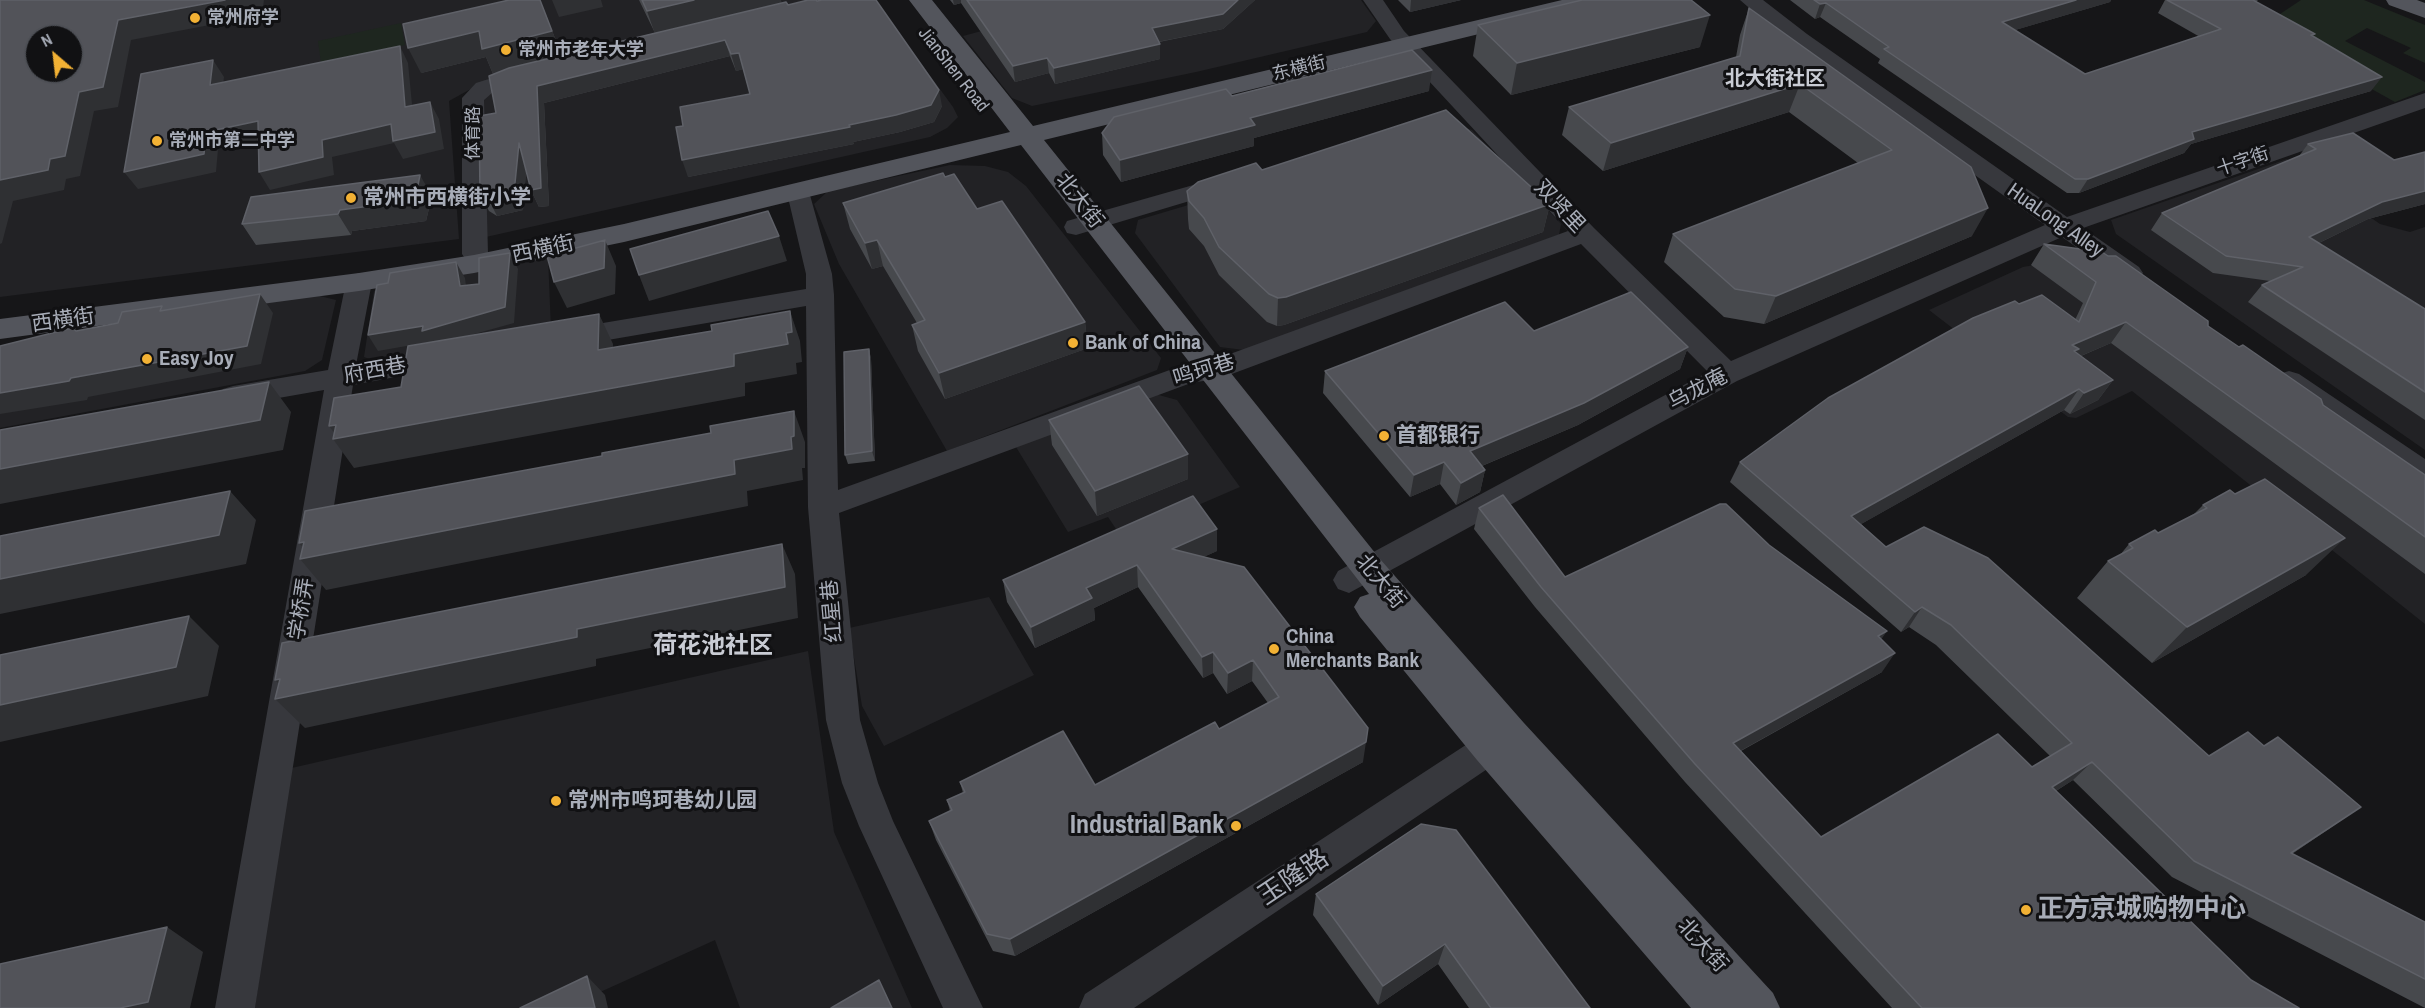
<!DOCTYPE html>
<html>
<head>
<meta charset="utf-8">
<style>
  body { margin:0 }
  #map { position:relative; width:2425px; height:1008px; overflow:hidden; background:#161618; font-family:"Archivo Narrow",sans-serif }
  canvas { display:block }
  .north { position:absolute; left:24px; top:24px; width:60px; height:60px; box-sizing:border-box; background:#111113; border:2px solid #4d4f55; border-radius:50%; rotate:332deg; font-size:16px; font-weight:700; line-height:24px; text-align:center; color:#a8adb8 }
  .north::after { content:''; display:block; margin:auto; width:21px; height:27px; background:#f2b134; clip-path:polygon(50% 0,100% 100%,50% 72%,0 100%) }
</style>
</head>
<body>
<div id="map">
<canvas width="2425" height="1008"></canvas>
<div class="north">N</div>
</div>
<script>
const context = document.querySelector('canvas').getContext('2d');
context.lineJoin = 'round';
function paint(path, color) { context.fillStyle = color; context.fill(path, 'evenodd'); }
const toPath = rows => new Path2D(rows.map(r => 'M' + r).join(''));
function strokePath(path, color, width, dash) { context.strokeStyle = color; context.lineWidth = width; context.lineCap = dash ? 'butt' : 'round'; context.setLineDash(dash || []); context.stroke(path); }
function drawText(font, color, halo, rows, align = 'center') {
  context.font = font + ' "Archivo Narrow","Noto Sans SC",sans-serif'; context.lineWidth = 6; context.setLineDash([]); context.textBaseline = 'middle'; context.strokeStyle = halo; context.fillStyle = color; for (const [text, x, y, turn = 0] of rows) {
    context.save(); context.translate(x, y); context.rotate((+turn || 0) * Math.PI / 180); context.textAlign = isNaN(turn) ? turn : align; if (halo) context.strokeText(text, 0, 0); context.fillText(text, 0, 0); context.restore();
  }
}
const built = toPath([
  [0,0,808,0,496,75,449,101,459,239,0,297],
  [36,36,72,36,72,72,36,72],
  [875,0,953,107,958,117,947,128,930,137,486,237,482,98,510,85],
  [1097,0,1361,0,1376,21,1367,32,1196,72,1032,106,1012,98,963,36],
  [1457,125,1472,130,1561,224,1559,235,1244,350,1220,347,1135,233,1138,220],
  [2287,159,2380,224,2410,232,2425,227,2425,450,2116,234,2111,220],
  [950,165,985,166,1008,172,1026,186,1161,358,1157,370,947,451,839,264,814,204,828,191],
  [548,256,551,330,375,361,364,357,374,291,388,284],
  [2051,262,2425,494,2425,624,2132,391,2076,418,2068,417,1929,310,2023,267],
  [316,295,336,300,322,360,305,371,0,428,0,346],
  [1155,394,1177,400,1240,487,1122,538,1108,517,1068,532,1016,447],
  [989,597,1034,675,884,746,862,706,849,628],
  [808,651,834,832,912,1008,740,1008,715,940,565,1008,255,1008,287,769]
]);
const green = toPath([
  [2301,0,2364,0,2425,25,2425,63,2403,53,2411,48,2367,28,2345,41,2425,82,2425,90,2395,102,2332,67,2268,22],
  [401,23,405,45,321,63,318,41]
]);
const minor = toPath([
  [1363,0,1383,0,1404,31,1594,228,1731,361,2045,225,1791,44,1740,0,1763,0,1807,34,2067,217,2425,93,2425,108,2083,228,2139,267,2143,273,2139,279,2130,281,2121,279,2062,237,1737,381,1349,593,1338,589,1333,580,1338,571,1708,372,1581,244,1221,378,1191,383,839,513,860,720,878,783,893,821,983,1008,943,1008,859,826,842,783,826,720,808,507,806,306,567,347,557,345,554,338,557,331,567,329,806,289,806,274,787,193,790,188,799,186,808,188,832,274,834,295,838,490,1178,367,1208,362,1568,231,1390,39,1363,0],
  [530,66,538,68,541,73,538,78,492,93,484,100,488,254,484,260,475,262,466,260,462,254,462,98,476,83,530,66],
  [1225,176,1233,178,1237,183,1233,188,1076,235,1067,233,1064,227,1067,221,1225,176],
  [359,273,368,276,372,282,356,365,443,350,453,352,457,359,453,366,443,368,353,385,255,1008,215,1008,324,390,233,406,223,403,219,396,223,389,233,386,328,370,346,282,350,276,359,273],
  [2289,371,2299,374,2425,459,2425,485,2415,482,2279,388,2275,381,2279,374,2289,371],
  [1490,733,1502,737,1507,748,1502,759,1134,1008,1079,1008,1085,994,1478,737,1490,733]
]);
const major = toPath([
  [909,0,932,0,1033,126,1562,0,1601,0,1598,5,1044,140,1380,559,1524,723,1773,993,1780,1008,1691,1008,1477,760,1360,617,1354,607,1360,597,1369,594,1021,145,624,242,474,273,359,291,0,339,0,319,359,273,474,255,624,224,1010,132,909,0],
  [2386,0,2417,0,2425,3,2425,18,2389,5,2386,0]
]);
const wall = toPath([
  [540,0,562,56,655,33,639,0,781,0,781,3,788,5,942,106,934,122,900,132,853,142,854,144,688,177,683,126,750,94,743,69,736,71,730,56,544,103,549,206,539,207,531,190,526,170,523,210,497,216,489,211,480,194,496,113,500,72,493,74,486,57,421,73],
  [950,0,1255,0,1223,29,1159,42,1160,59,1055,84,1049,73,1015,82,961,3,954,5],
  [1398,0,1461,0,1410,12],
  [1790,0,2111,0,2110,2,2015,30,2085,74,2200,37,2158,13,2165,0,2258,0,2256,2,2313,36,2371,91,2191,144,2184,153,2079,193,2067,193,1878,63,1880,59,1820,17,1815,19],
  [1749,8,1971,167,1972,236,1764,324,1724,317,1664,262,1673,234,1858,163,1789,112,1603,171,1562,135,1569,107,1736,57,1740,35],
  [1478,25,1700,47,1511,95,1473,56],
  [1429,91,1254,138,1254,146,1121,182,1103,155,1102,133,1232,96],
  [2308,144,2394,160,2425,152,2425,204,2368,219,2319,243,2425,309,2425,420,2248,302,2262,285,2270,281,2213,273,2151,230,2162,213,2299,156],
  [1262,170,1550,204,1543,232,1284,325,1277,326,1267,322,1219,275,1204,246,1189,229,1188,219,1187,191],
  [945,177,977,209,1085,322,1088,348,945,399,918,351,912,325,917,323,883,266,872,269,850,229,843,203],
  [432,196,426,221,352,231,351,235,256,245,242,224],
  [2044,244,2208,326,2425,475,2425,574,2111,343,2081,356,2113,380,2098,400,2070,414,2064,410,1861,524,1886,547,2209,756,2336,824,2292,854,2425,922,2425,1008,2172,877,2073,780,2056,791,2251,980,2299,1008,1892,1008,1685,782,1535,607,1474,529,1479,508,1565,577,1769,545,1881,639,1882,672,1741,751,1821,837,2032,767,2050,756,1936,645,1909,627,1901,632,1730,482,1740,462,2019,304,2075,320,2083,303,2031,265],
  [1534,331,1688,347,1680,369,1578,425,1482,466,1485,470,1480,492,1456,505,1440,484,1410,497,1323,393,1325,371],
  [869,349,871,359,875,461,848,464,845,455],
  [1049,420,1188,479,1097,516,1052,445],
  [2235,494,2306,575,2152,663,2077,598,2108,561,2120,555,2129,544,2158,533,2194,514,2203,505],
  [1217,551,1203,557,1363,762,1015,956,993,951,936,840,929,821,950,811,947,800,963,793,960,782,1095,785,1219,729,1268,703,1252,681,1227,694,1213,673,1203,678,1138,587,1094,608,1095,620,1035,648,1007,602,1003,580],
  [1421,824,1590,1008,1469,1008,1438,964,1378,1005,1313,915,1316,894]
]);
const shadedWall = toPath([
  [225,0,264,0,262,15,131,40,118,107,94,111,80,176,66,179,64,190,13,201,2,243,0,244,0,180,50,159,79,92,118,20],
  [540,0,562,56,493,74,486,57,421,73,408,48],
  [552,0,601,0,603,7,559,17],
  [694,0,781,0,782,4,655,34,647,11],
  [953,0,961,0,961,3,954,5],
  [1238,0,1255,0,1223,29,1152,43,1152,28],
  [1411,0,1461,0,1410,12],
  [2076,0,2111,0,2110,2,1995,36,2002,22],
  [1826,3,1820,17,1815,19,1820,4],
  [1710,15,1700,47,1511,95,1517,63],
  [725,40,730,56,544,103,549,206,539,207,531,190,537,86],
  [1160,44,1160,59,1055,84,1054,68],
  [400,46,408,63,414,125,405,107],
  [739,53,744,69,736,71,731,54],
  [1047,58,1049,73,1015,82,1013,66],
  [213,60,224,77,221,103,210,85],
  [1432,70,1429,91,1254,138,1254,146,1121,182,1120,160,1250,118],
  [2382,77,2371,91,2191,144,2184,153,2079,193,2088,179,2192,132],
  [1800,84,1789,112,1603,171,1611,143],
  [939,90,942,106,934,122,900,132,853,142,854,144,688,177,682,160,849,125],
  [430,102,439,119,444,149,403,159,394,143,332,157,334,175,270,190,259,172,322,140],
  [258,121,269,138,218,149,216,172,138,189,124,172,206,132],
  [519,143,527,160,523,210,497,216,488,198],
  [420,175,432,196,426,221,352,231,351,235,338,214,340,210],
  [2425,191,2425,204,2368,219,2296,254,2309,237,2382,202],
  [1550,204,1543,232,1284,325,1277,326,1278,298],
  [1988,208,1972,236,1764,324,1776,296],
  [779,236,787,261,649,301,639,275],
  [605,240,616,266,615,294,567,308,554,282],
  [877,240,883,266,872,269,865,243],
  [510,253,518,269,514,323,431,346,429,342,378,351,368,335,505,307],
  [456,262,465,278,468,302,460,286],
  [260,294,273,313,261,364,88,397,87,400,0,414,0,393,71,378],
  [790,311,800,341,802,362,796,363,797,374,745,383,745,396,354,468,333,439,338,438,329,426,734,354,786,333],
  [599,314,613,344,612,380,598,350],
  [1085,322,1088,348,945,399,939,373],
  [2126,322,2111,343,2071,360,2072,345],
  [1688,347,1680,369,1578,425,1465,473,1470,451],
  [869,349,871,359,875,461,872,451],
  [2113,380,2098,400,2070,414,2084,393],
  [269,382,291,412,283,450,0,504,0,469],
  [2079,389,2064,410,1840,536,1851,516],
  [794,411,805,442,805,468,802,468,803,480,747,491,748,506,326,590,300,559,311,557,299,543,734,460,791,437],
  [1188,454,1188,479,1097,516,1095,491],
  [1444,462,1440,484,1410,497,1414,475],
  [1485,470,1480,492,1456,505,1461,483],
  [230,491,256,520,246,564,0,614,0,579],
  [1217,529,1217,551,1173,571,1172,549],
  [2345,538,2306,575,2152,663,2187,627],
  [782,544,795,574,798,618,596,659,596,666,305,728,275,699,291,696,275,680,577,629],
  [1137,565,1138,587,1094,608,1095,620,1035,648,1031,627,1086,588],
  [1922,607,1909,627,1901,632,1915,612],
  [189,616,219,646,208,696,0,742,0,705],
  [1887,631,1874,650,1878,636],
  [1213,652,1213,673,1203,678,1202,657],
  [1895,653,1882,672,1722,761,1733,743],
  [1253,660,1252,681,1227,694,1228,673],
  [1366,742,1363,762,1015,956,1010,939],
  [2092,762,2073,780,2034,805,2052,787],
  [2361,807,2336,824,2267,870,2291,853],
  [167,927,203,952,190,1008,120,1008],
  [1445,944,1438,964,1378,1005,1383,986],
  [587,976,605,995,608,1008,595,1008]
]);
const building = toPath([
  [0,0,225,0,118,20,103,87,79,92,65,156,50,159,48,170,0,180,0,0],
  [36,36,72,36,72,72,36,72,36,36],
  [509,0,540,0,552,31,482,49,479,31,408,48,403,24,509,0],
  [642,0,694,0,647,11,642,0],
  [808,0,816,0,817,1,822,0,876,0,939,90,931,105,896,115,849,125,850,127,682,160,676,127,683,126,680,107,750,94,739,53,731,54,725,40,537,86,541,188,531,190,519,143,514,193,488,198,480,194,479,116,496,113,489,76,509,68,786,2,788,5,808,0],
  [967,0,1238,0,1223,14,1152,28,1160,44,1054,68,1047,58,1013,66,967,0],
  [1582,0,1691,0,1710,15,1517,63,1478,25,1582,0],
  [1814,0,2076,0,2002,22,2085,74,2221,29,2167,0,2253,0,2315,34,2311,35,2382,77,2192,132,2194,139,2088,179,2075,179,1884,49,1889,47,1826,3,1820,4,1814,0],
  [1749,8,1971,167,1988,208,1776,296,1735,289,1673,234,1892,150,1800,84,1611,143,1569,107,1740,56,1749,8],
  [400,46,405,107,430,102,435,132,393,141,391,124,322,140,323,157,259,172,258,121,206,132,204,154,124,172,141,74,213,60,210,85,400,46],
  [1412,50,1432,70,1250,118,1255,125,1120,160,1102,133,1114,117,1226,89,1232,96,1412,50],
  [1446,110,1550,204,1286,297,1278,298,1269,294,1219,247,1204,218,1189,201,1187,191,1198,182,1256,163,1262,170,1446,110],
  [2353,133,2394,160,2425,152,2425,191,2382,202,2309,237,2425,309,2425,392,2262,285,2303,267,2226,256,2162,213,2316,149,2308,144,2353,133],
  [943,173,945,177,954,174,977,209,1002,201,1085,322,939,373,912,325,925,320,877,240,865,243,843,203,943,173],
  [420,175,415,200,340,210,338,214,242,224,251,197,420,175],
  [768,211,779,236,639,275,630,249,768,211],
  [605,240,604,268,554,282,547,256,605,240],
  [2044,244,2102,252,2108,256,2116,256,2208,321,2208,326,2239,347,2243,345,2321,399,2323,405,2425,475,2425,537,2126,322,2072,345,2079,349,2074,351,2113,380,2084,393,2079,389,1851,516,1886,547,1924,527,1988,558,2209,756,2248,732,2264,746,2278,737,2361,807,2291,853,2425,922,2425,979,2194,861,2092,762,2052,787,2251,980,2299,1008,1922,1008,1695,764,1541,587,1479,508,1503,495,1565,577,1720,504,1726,504,1769,545,1887,631,1878,636,1895,653,1733,743,1821,837,1998,734,2032,767,2072,743,1951,625,1922,607,1915,612,1740,462,1828,398,1973,318,2015,301,2019,304,2042,295,2079,322,2096,282,2044,244],
  [510,253,505,307,422,331,423,326,368,335,377,285,388,283,390,273,456,262,460,286,479,284,479,258,510,253],
  [1631,292,1688,347,1584,403,1470,451,1485,470,1461,483,1444,462,1414,475,1325,371,1505,302,1534,331,1631,292],
  [260,294,247,346,71,378,69,381,0,393,0,346,72,328,76,331,118,323,122,312,162,306,160,311,260,294],
  [790,311,792,332,786,333,788,344,734,354,734,366,333,439,336,425,329,426,334,398,401,387,408,346,599,314,598,350,712,331,711,325,790,311],
  [869,349,872,451,845,455,844,352,869,349],
  [269,382,260,420,0,469,0,430,269,382],
  [1139,386,1188,454,1095,491,1049,420,1139,386],
  [794,411,794,436,791,437,792,449,734,460,735,474,300,559,304,542,299,543,305,511,602,456,602,453,711,433,710,426,794,411],
  [2265,479,2345,538,2187,627,2108,561,2133,548,2129,544,2155,530,2158,533,2207,508,2203,505,2230,490,2235,494,2265,479],
  [230,491,219,535,0,579,0,536,230,491],
  [1193,496,1217,529,1172,549,1244,567,1368,728,1366,742,1010,939,987,934,929,821,952,810,947,800,965,792,960,782,1063,731,1095,785,1215,722,1219,729,1279,697,1253,660,1228,673,1213,652,1202,657,1137,565,1086,588,1092,598,1031,627,1003,580,1193,496],
  [782,544,785,587,577,629,577,637,275,699,280,679,275,680,282,643,782,544],
  [189,616,176,667,0,705,0,655,189,616],
  [1421,824,1456,830,1590,1008,1491,1008,1445,944,1383,986,1316,894,1421,824],
  [167,927,148,1002,120,1008,0,1008,0,964,167,927],
  [587,976,595,1008,520,1008,587,976],
  [879,980,892,1008,831,1008,879,980]
]);
const markers = [
  [195,18,6,"#f2b134"],
  [506,50,6,"#f2b134"],
  [157,141,6,"#f2b134"],
  [351,198,6,"#f2b134"],
  [1073,343,6,"#f2b134"],
  [147,359,6,"#f2b134"],
  [1384,436,6,"#f2b134"],
  [1274,649,6,"#f2b134"],
  [556,801,6,"#f2b134"],
  [1236,826,6,"#f2b134"],
  [2026,910,6,"#f2b134"]
];
const farPoinames = [
  ["常州府学",207,18],
  ["常州市老年大学",518,50],
  ["常州市第二中学",169,141]
];
const farStreetnames = [
  ["东横街",1299,69,-14],
  ["JianShen Road",953,70,52],
  ["体育路",474,133,-90],
  ["十字街",2243,162,-19]
];
const farQuarternames = [
  ["北大街社区",1775,80]
];
const poiNames = [
  ["常州市西横街小学",363,198],
  ["Bank of China",1085,343],
  ["Easy Joy",159,359],
  ["首都银行",1396,436],
  ["China",1286,637],
  ["Merchants Bank",1286,661],
  ["常州市鸣珂巷幼儿园",568,801]
];
const streetNames = [
  ["北大街",1079,201,52],
  ["双贤里",1559,207,47],
  ["HuaLong Alley",2055,221,35],
  ["西横街",543,250,-12],
  ["西横街",63,321,-8],
  ["府西巷",375,371,-10],
  ["鸣珂巷",1204,371,-17],
  ["乌龙庵",1698,390,-28],
  ["北大街",1380,582,50],
  ["学桥弄",302,609,-81],
  ["红星巷",833,611,-95],
  ["北大街",1702,946,48]
];
const quarterNames = [
  ["荷花池社区",713,647]
];
const nearPoinames = [
  ["Industrial Bank",1224,826],
  ["正方京城购物中心",2038,910,"left"]
];
const nearStreetnames = [
  ["玉隆路",1294,878,-34]
];
paint(built, '#222225');
paint(green, '#1e261f');
paint(minor, '#37383d');
paint(major, '#53555c');
paint(wall, '#47494d');
paint(shadedWall, '#2f3033');
paint(building, '#525359');
strokePath(building, '#5f6168', 1.5);
for (const [x, y, r, color] of markers) { const dot = new Path2D(); dot.arc(x, y, r, 0, 2 * Math.PI); context.fillStyle = color; context.fill(dot); strokePath(dot, '#111113', 2); }
drawText('bold 18px', '#a8adb8', '#111113', farPoinames, 'left');
drawText('18px', '#a8adb8', '#111113', farStreetnames);
drawText('bold 20px', '#c9ccd4', '#111113', farQuarternames);
drawText('bold 21px', '#a8adb8', '#111113', poiNames, 'left');
drawText('21px', '#a8adb8', '#111113', streetNames);
drawText('bold 24px', '#c9ccd4', '#111113', quarterNames);
drawText('bold 26px', '#a8adb8', '#111113', nearPoinames, 'right');
drawText('26px', '#a8adb8', '#111113', nearStreetnames);
</script>
</body>
</html>
